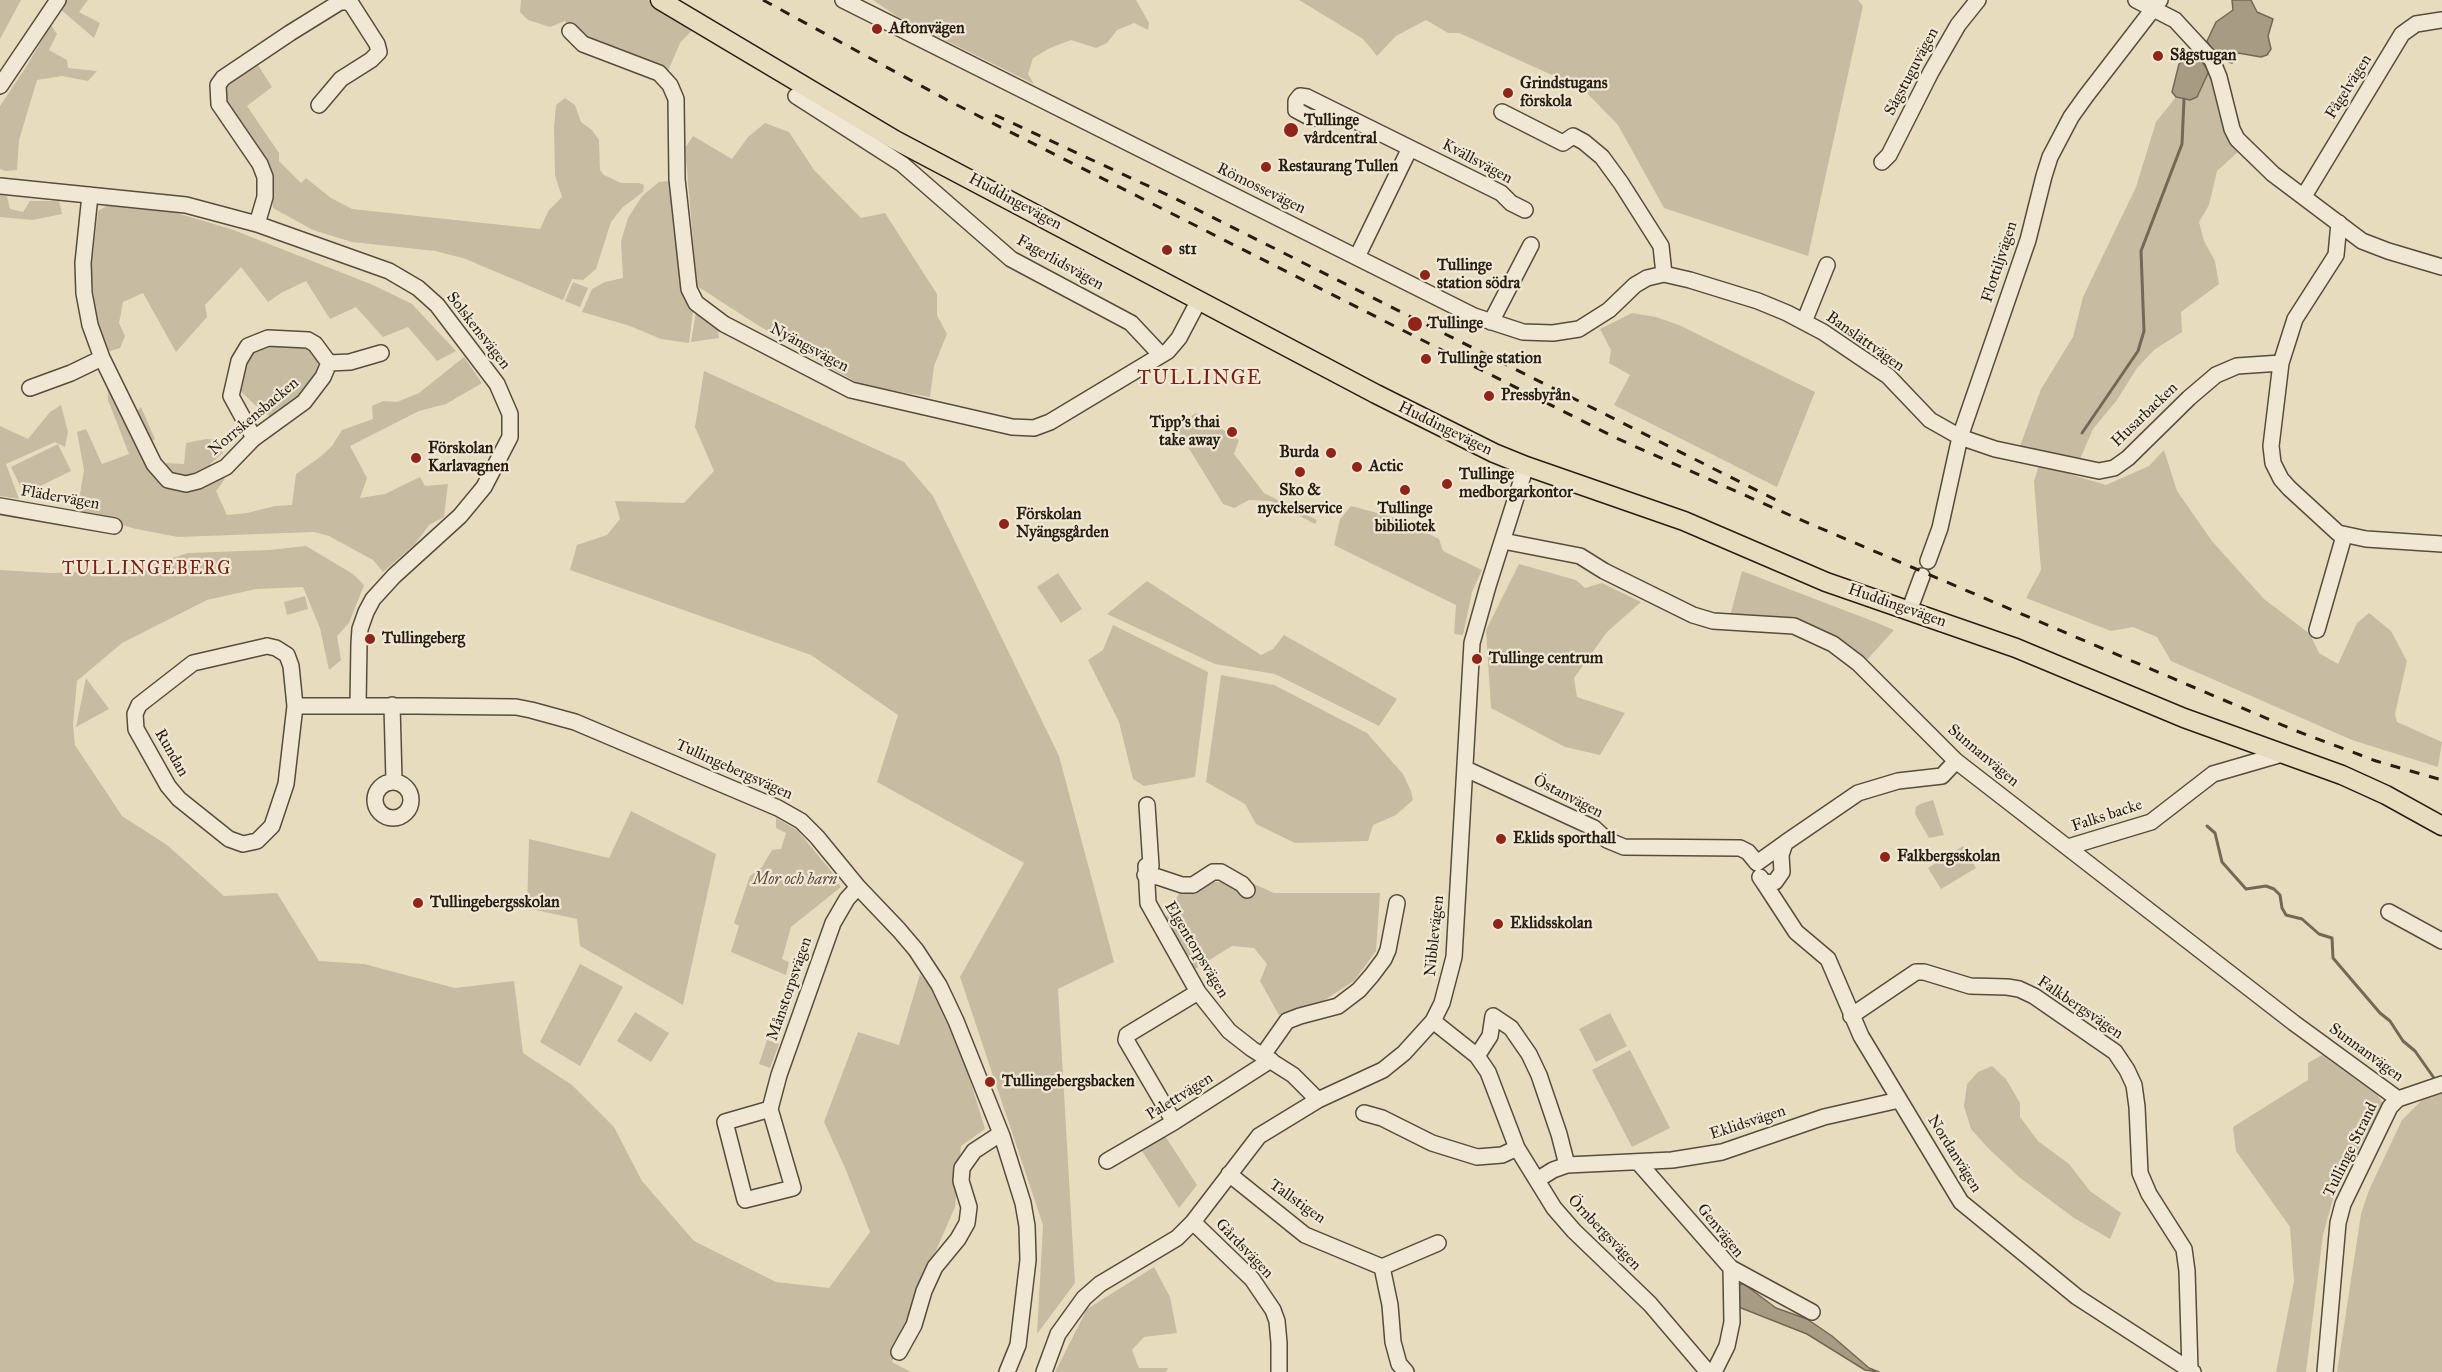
<!DOCTYPE html>
<html>
<head>
<meta charset="utf-8">
<style>
  body { margin:0 }
  canvas { display:block; background:#e8dcbf }
</style>
</head>
<body>
<canvas width="2442" height="1372"></canvas>
<script>
const context = document.querySelector('canvas').getContext('2d');
context.lineJoin = 'round';
function paint(path, color) { context.fillStyle = color; context.fill(path, 'evenodd'); }
const toPath = rows => new Path2D(rows.map(r => 'M' + r).join(''));
function strokePath(path, color, width, dash) { context.strokeStyle = color; context.lineWidth = width; context.lineCap = dash ? 'butt' : 'round'; context.setLineDash(dash || []); context.stroke(path); }
function drawText(font, color, halo, rows, align = 'center') {
  context.font = font + ' "IM FELL Great Primer",serif'; context.lineWidth = 4.5; context.setLineDash([]); context.textBaseline = 'middle'; context.strokeStyle = halo; context.fillStyle = color; for (const [text, x, y, turn = 0] of rows) {
    context.save(); context.translate(x, y); context.rotate((+turn || 0) * Math.PI / 180); context.textAlign = isNaN(turn) ? turn : align; if (halo) context.strokeText(text, 0, 0); context.fillText(text, 0, 0); context.restore();
  }
}
const green = toPath([
  [0,0,21,0,0,39],
  [66,0,88,0,79,12,100,23,94,38,60,9],
  [521,0,647,0,694,28,680,43,668,71,575,31,565,21,550,27,528,20,520,12],
  [873,0,1136,0,1149,23,1148,30,1134,23,1117,30,1107,43,1096,48,1071,40,1050,48,1033,58,1028,74,1034,84,898,17],
  [1299,0,1858,0,1863,6,1808,256,1664,208,1618,125,1583,89,1459,33,1448,33,1426,20,1396,36,1377,56,1363,39],
  [51,25,57,34,49,50,67,60,68,68,97,71,88,81,62,76,37,80,19,140,17,170,5,171,0,169,0,106,26,67],
  [258,65,272,87,247,106,279,153,279,161,301,183,306,178,331,198,352,209,540,229,549,210,562,197,555,175,554,128,556,105,565,98,575,105,581,122,592,130,599,140,600,170,604,175,621,183,639,183,644,185,643,192,623,207,611,222,596,269,583,280,572,279,563,300,463,258,435,251,352,242,313,230,273,208,270,170,261,152,235,119,225,100,225,88,251,67],
  [2209,71,2219,115,2238,152,2217,171,2209,205,2199,222,2204,241,2215,261,2219,284,2181,312,2182,332,2154,350,2137,368,2117,400,2093,429,2080,459,2020,446,2041,389,2073,337,2083,297,2136,187,2156,122,2176,97,2190,100],
  [765,123,789,132,814,170,861,218,885,213,937,294,937,315,947,334,934,366,930,397,861,385,759,326,697,286,685,148,693,136,732,159,748,137],
  [677,180,684,291,685,301,693,311,689,343,661,339,630,326,582,312,592,289,605,282,623,278,621,241,628,218,642,196,659,182],
  [0,195,7,196,10,209,23,212,30,201,59,201,62,214,33,220,0,217],
  [108,205,173,212,231,229,373,285,412,304,456,351,437,361,408,327,383,337,356,307,330,319,306,281,281,293,268,302,241,267,205,305,207,317,176,352,143,293,123,302,119,323,125,336,120,348,110,351,106,349,96,319,91,271,98,211],
  [573,282,588,288,580,307,565,301],
  [696,312,718,328,719,338,691,342],
  [1632,313,1656,317,1679,325,1815,392,1777,487,1614,405,1630,375,1609,363,1611,350,1600,329],
  [306,342,321,356,320,374,276,421,254,404,236,387,241,364,255,345],
  [464,357,482,383,446,404,419,411,350,446,367,478,360,498,385,494,420,477,425,486,448,484,444,517,429,525,415,544,383,572,373,560,329,536,314,532,178,537,136,529,77,512,84,470,77,432,86,429,102,464,129,454,108,400,107,375,127,422,141,407,155,439,141,449,148,462,184,464,186,443,206,439,221,440,223,453,210,464,225,479,216,491,227,515,247,513,275,506,292,505,296,474,320,457,332,446,342,430,373,419,372,406,383,401,397,402,419,393],
  [704,371,904,462,933,496,1059,756,1114,962,1058,989,1075,1283,1037,1334,1043,1225,960,977,1024,863,877,782,898,715,811,655,570,570,577,545,607,535,620,519,615,501,684,503,714,471,695,427],
  [61,405,68,432,65,447,55,442,6,464,19,499,0,496,0,426,28,439,50,412],
  [1196,413,1239,440,1234,454,1264,493,1317,520,1315,524,1271,501,1249,500,1234,508,1223,504,1177,429,1180,423],
  [58,444,71,471,24,494,11,467],
  [2164,450,2177,491,2212,541,2264,599,2310,634,2319,653,2338,664,2357,623,2369,613,2391,631,2407,661,2395,714,2397,722,2442,742,2438,767,2352,740,2171,661,2157,637,2133,627,2111,631,2026,598,2041,570,2034,481,2039,465,2106,485,2149,466],
  [1351,506,1400,519,1439,539,1443,551,1482,570,1472,592,1463,635,1454,634,1456,605,1334,545,1340,519],
  [306,546,353,574,364,585,349,623,337,636,341,660,329,670,320,628,303,587,256,589,207,600,122,643,77,681,73,724,75,745,122,816,167,845,224,896,277,893,319,961,364,964,455,988,514,981,523,1053,572,1085,614,1127,642,1181,694,1241,776,1282,829,1288,870,1232,846,1170,824,1122,858,1032,899,1045,920,974,930,986,963,1057,985,1129,961,1146,955,1207,927,1271,892,1362,911,1372,0,1372,0,570,50,573,136,570,188,553,269,550],
  [1519,564,1576,580,1585,588,1602,583,1641,602,1607,632,1574,678,1577,697,1625,713,1600,755,1565,747,1491,708,1486,630],
  [1742,571,1875,622,1894,630,1864,663,1827,633,1792,621,1730,616],
  [1058,573,1082,609,1061,623,1037,587],
  [1147,581,1261,655,1273,649,1284,635,1397,699,1379,726,1275,674,1215,664,1107,614],
  [305,596,308,609,287,615,284,602],
  [1113,625,1208,672,1195,777,1144,786,1133,779,1119,722,1088,660,1103,650],
  [1221,675,1274,685,1367,733,1403,774,1411,791,1413,800,1396,815,1373,825,1368,841,1295,843,1256,824,1245,804,1206,782],
  [86,678,109,709,76,727],
  [1933,800,1944,835,1929,838,1915,814,1916,807,1920,804],
  [631,811,716,854,683,1005,580,946,577,919,527,908,529,839,609,858],
  [776,818,797,830,832,872,841,887,791,927,782,959,789,962,786,975,731,952,739,926,734,923,750,876,762,867,772,850,781,849,786,833,776,828],
  [1963,846,1976,868,1941,889,1928,868],
  [1210,882,1252,883,1274,893,1380,893,1376,951,1354,981,1320,1003,1279,1015,1260,981,1267,964,1254,948,1232,946,1195,969,1165,920,1180,892,1198,891],
  [580,964,623,987,580,1066,540,1042],
  [635,1012,669,1033,651,1062,617,1041],
  [1610,1013,1627,1046,1596,1062,1579,1029],
  [767,1040,779,1044,770,1068,759,1064],
  [1630,1050,1670,1128,1632,1147,1592,1070],
  [2322,1055,2377,1095,2383,1103,2334,1195,2323,1235,2306,1372,2276,1372,2294,1281,2290,1227,2236,1151,2233,1127,2308,1080,2308,1063],
  [1992,1066,2006,1079,2020,1103,2020,1117,2038,1141,2069,1164,2090,1191,2121,1213,2110,1239,2074,1218,2019,1177,1987,1147,1971,1129,1964,1106,1967,1084,1978,1072],
  [2442,1091,2442,1372,2337,1372,2361,1214,2369,1190,2402,1120,2422,1100],
  [1165,1136,1197,1185,1179,1208,1142,1151],
  [1154,1267,1170,1297,1177,1333,1144,1337,1132,1350,1139,1368,1168,1368,1166,1372,1055,1372,1087,1309]
]);
const water = toPath([
  [2232,0,2251,0,2257,12,2273,19,2268,36,2271,49,2267,55,2261,57,2238,53,2232,63,2221,60,2213,52,2207,41,2216,22,2233,10,2232,0],
  [2195,53,2209,71,2197,97,2190,100,2176,97,2172,92,2179,64,2195,53],
  [1744,1284,1776,1308,1807,1319,1832,1336,1869,1368,1879,1372,1865,1370,1807,1334,1736,1306,1736,1285,1744,1284]
]);
const stream = toPath([
  [2082,433,2138,351,2144,331,2141,251,2182,144,2184,99],
  [2207,826,2215,833,2222,862,2246,889,2266,886,2274,889,2280,895,2282,908,2286,915,2302,919,2319,934,2332,938,2333,958,2380,1013,2390,1021,2403,1041,2415,1051,2434,1078]
]);
const minor = toPath([
  [843,0,1474,316,1523,332,1553,333,1579,329,1609,310,1635,285,1647,278,1664,274,1690,280,1758,301,1787,313,1823,332,1888,376,1930,420,1960,437,1995,449,2099,471,2114,468,2128,458,2189,398,2216,375,2237,366,2281,363],
  [2136,0,2175,20,2212,60,2219,77,2232,129,2237,139,2273,174,2362,241,2388,251,2442,267],
  [570,31,583,44,659,73,670,85,676,99,677,179,689,289,696,303,724,324,851,390,1012,427,1034,428,1050,422,1168,351,1179,338,1199,300],
  [0,86,58,0],
  [796,96,902,164,1011,259,1131,323,1161,355],
  [1336,112,1316,118,1309,117,1296,110,1296,101,1300,96,1307,97,1501,193,1511,203,1525,210],
  [1502,112,1563,143,1573,136,1584,142,1602,157,1621,183,1661,246,1664,274],
  [1882,162,1889,155,1931,72,1958,25,1978,0],
  [0,186,186,205,257,224,389,271,418,288,437,305,497,384,510,414,510,437,484,487,460,516,394,576,373,599,366,612,360,629,359,643,358,705],
  [90,195,83,263,84,293,90,325,102,358,154,464,168,480,186,484,198,481,226,467,253,439,304,402,323,377,329,363,350,362,381,353],
  [2304,196,2402,34,2416,24,2442,20],
  [2339,223,2336,255,2295,319,2281,363,2271,446,2273,463,2281,479,2289,488,2338,533,2366,539,2442,544],
  [257,224,265,197,265,177,260,164,219,104,218,85,223,78,290,33,340,2,348,2,352,5,377,44,379,52,371,60,341,79,319,105],
  [1357,257,1410,148],
  [1491,322,1531,245],
  [1804,322,1827,265],
  [30,388,71,373,102,358],
  [254,438,231,396,239,361,248,346,268,338,308,340,315,344,329,363],
  [0,506,114,526],
  [1503,541,1580,556,1604,571,1693,615,1713,621,1794,626,1833,644,1858,663,1956,761,2294,1023,2398,1099],
  [1928,561,1940,528,1960,437,2028,240,2044,176,2050,157,2071,117,2086,96,2160,0],
  [1909,611,1922,576],
  [2317,630,2344,536],
  [267,646,276,648,287,655,291,666,295,706,286,784,272,826,257,841,243,844,229,839,179,799,168,786,136,729,135,714,139,705,193,663,267,646],
  [392,705,394,781],
  [295,706,417,706,516,707,531,710,575,722,778,808,801,821,817,837,858,887,899,930,916,950,939,985,956,1021,1002,1136,1023,1203,1027,1226,1028,1260,1018,1345,1007,1372],
  [1466,769,1594,828,1607,840,1624,847,1740,848,1748,852,1757,863,1785,843],
  '375 800a18 18 0 1 1 36 0a18 18 0 1 1-36 0Z',
  [1147,805,1151,866,1146,866,1148,903,1198,992,1229,1031,1252,1049,1293,1075,1318,1100],
  [2068,847,2151,822,2213,774,2282,754],
  [1145,875,1158,877,1182,885,1193,885,1213,872,1221,872,1242,884,1247,890],
  [1760,877,1764,883,1775,882,1782,872,1781,855,1785,843,1858,793,1898,781,1942,776,1956,761],
  [1764,883,1796,932,1828,959,1861,1036,1961,1202,2077,1297,2193,1372],
  [2389,912,2442,941],
  [1851,1016,1916,972,1924,972,1970,986,2007,987,2019,989,2034,996,2115,1052,2127,1070,2134,1085,2137,1107,2140,1173,2149,1194,2184,1249,2187,1271,2190,1370],
  [1433,1021,1477,1056,1488,1072,1517,1148,1554,1208,1574,1231,1650,1304,1708,1372],
  [1263,1055,1287,1021,1300,1016,1338,1006,1359,990,1372,975,1384,959,1388,950,1397,903],
  [1477,1056,1490,1036,1493,1016,1511,1028,1529,1054,1539,1075,1559,1134,1567,1165],
  [770,1109,725,1122,745,1200,793,1188,770,1109,779,1075,833,923,847,899,858,887],
  [1364,1113,1382,1118,1432,1143,1477,1157,1502,1155,1517,1148],
  [1174,1122,1126,1040,1127,1035,1198,992],
  [1107,1161,1174,1122,1271,1060],
  [1638,1162,1731,1268,1732,1322,1727,1346,1714,1372],
  [1229,1174,1305,1235,1382,1267,1438,1243],
  [1537,1180,1553,1170,1567,1165,1672,1160,1722,1152,1824,1117,1899,1100],
  [1193,1222,1252,1279,1273,1310,1277,1321,1279,1343,1279,1372],
  [1382,1267,1390,1305,1393,1342,1399,1364,1406,1372],
  [1731,1268,1812,1312],
  [899,1352,914,1325,924,1291,935,1267,958,1239,967,1223,969,1207,961,1181,962,1168,974,1151,1000,1134],
  [1044,1372,1058,1334,1084,1298,1100,1284,1177,1238,1193,1222,1259,1136,1318,1100,1383,1070,1404,1053,1433,1021,1442,1003,1454,957,1472,643,1488,586,1526,466],
  [2325,1372,2338,1223,2343,1204,2390,1107,2398,1099,2442,1084]
]);
const major = toPath([
  [660,0,895,140,1376,394,1494,453,1526,466,1684,521,1826,582,2016,648,2184,718,2342,775,2386,795,2442,826]
]);
const rail = toPath([
  [763,0,949,101,1616,438,1794,517,2294,730,2376,761,2442,780],
  [995,115,1172,197,1778,501]
]);
const markers = [
  [877,29,6,"#8f2418"],
  [2158,56,6,"#8f2418"],
  [1508,93,6,"#8f2418"],
  [1291,130,8,"#8f2418"],
  [1266,167,6,"#8f2418"],
  [1167,250,6,"#8f2418"],
  [1425,275,6,"#8f2418"],
  [1415,324,8,"#8f2418"],
  [1426,359,6,"#8f2418"],
  [1489,396,6,"#8f2418"],
  [1232,432,6,"#8f2418"],
  [1331,453,6,"#8f2418"],
  [416,458,6,"#8f2418"],
  [1357,467,6,"#8f2418"],
  [1300,472,6,"#8f2418"],
  [1447,484,6,"#8f2418"],
  [1405,490,6,"#8f2418"],
  [1004,524,6,"#8f2418"],
  [370,639,6,"#8f2418"],
  [1477,659,6,"#8f2418"],
  [1501,839,6,"#8f2418"],
  [1885,857,6,"#8f2418"],
  [418,903,6,"#8f2418"],
  [1498,924,6,"#8f2418"],
  [990,1082,6,"#8f2418"]
];
const poiNames = [
  ["Aftonvägen",889,29],
  ["Sågstugan",2170,56],
  ["Grindstugans",1520,84],
  ["förskola",1520,102],
  ["Tullinge",1304,121],
  ["vårdcentral",1304,139],
  ["Restaurang Tullen",1278,167],
  ["st1",1179,250],
  ["Tullinge",1437,266],
  ["station södra",1437,284],
  ["Tullinge",1428,324],
  ["Tullinge station",1438,359],
  ["Pressbyrån",1501,396],
  ["Tipp's thai",1220,423,"right"],
  ["take away",1220,441,"right"],
  ["Förskolan",428,449],
  ["Karlavagnen",428,467],
  ["Burda",1319,453,"right"],
  ["Actic",1369,467],
  ["Tullinge",1459,475],
  ["medborgarkontor",1459,493],
  ["Sko &",1300,491,"center"],
  ["nyckelservice",1300,509,"center"],
  ["Tullinge",1405,509,"center"],
  ["bibiliotek",1405,527,"center"],
  ["Förskolan",1016,515],
  ["Nyängsgården",1016,533],
  ["Tullingeberg",382,639],
  ["Tullinge centrum",1489,659],
  ["Eklids sporthall",1513,839],
  ["Falkbergsskolan",1897,857],
  ["Tullingebergsskolan",430,903],
  ["Eklidsskolan",1510,924],
  ["Tullingebergsbacken",1002,1082]
];
const streetNames = [
  ["Sågstuguvägen",1912,72,-62],
  ["Fågelvägen",2349,87,-58],
  ["Kvällsvägen",1477,162,28],
  ["Römossevägen",1261,189,26],
  ["Huddingevägen",1015,202,28],
  ["Flottiljvägen",2000,262,-72],
  ["Fagerlidsvägen",1060,263,29],
  ["Solskensvägen",478,331,52],
  ["Banslättvägen",1865,342,35],
  ["Nyängsvägen",809,348,28],
  ["Husarbacken",2145,415,-44],
  ["Norrskensbacken",254,417,-40],
  ["Huddingevägen",1445,429,26],
  ["Flädervägen",60,498,10],
  ["Huddingevägen",1897,606,19],
  ["Rundan",171,753,60],
  ["Sunnanvägen",1983,756,40],
  ["Tullingebergsvägen",734,770,24],
  ["Östanvägen",1568,797,27],
  ["Falks backe",2107,816,-18],
  ["Nibblevägen",1435,936,-84],
  ["Elgentorpsvägen",1196,950,59],
  ["Månstorpsvägen",790,989,-71],
  ["Falkbergsvägen",2080,1008,34],
  ["Sunnanvägen",2366,1053,36],
  ["Palettvägen",1180,1097,-32],
  ["Eklidsvägen",1748,1123,-18],
  ["Tullinge Strand",2351,1150,-64],
  ["Nordanvägen",1954,1154,58],
  ["Tallstigen",1297,1202,35],
  ["Genvägen",1720,1231,51],
  ["Örnbergsvägen",1604,1233,46],
  ["Gårdsvägen",1244,1249,46]
];
const parkNames = [
  ["Mor och barn",795,880]
];
const neighbourhoodNames = [
  ["TULLINGEBERG",147,570]
];
const quarterNames = [
  ["TULLINGE",1200,379]
];
paint(green, '#c7bca1');
paint(water, '#a79b84');
strokePath(water, '#746956', 1.5);
strokePath(stream, '#746956', 3);
strokePath(minor, '#584d3c', 18);
strokePath(major, '#281d11', 21);
strokePath(minor, '#f0e8d5', 15);
strokePath(major, '#e8dcbf', 18);
strokePath(rail, '#281d11', 3, [10, 10]);
for (const [x, y, r, color] of markers) { const dot = new Path2D(); dot.arc(x, y, r, 0, 2 * Math.PI); context.fillStyle = color; context.fill(dot); strokePath(dot, '#f0e8d5', 2); }
drawText('bold 16px', '#281d11', '#f0e8d5', poiNames, 'left');
drawText('16px', '#281d11', '#f0e8d5', streetNames);
drawText('italic 16px', '#584d3c', '#f0e8d5', parkNames);
context.letterSpacing = '1.5px';
drawText('18px', '#7a1f14', '#f0e8d5', neighbourhoodNames);
context.letterSpacing = '0px';
context.letterSpacing = '1.5px';
drawText('20px', '#7a1f14', '#f0e8d5', quarterNames);
context.letterSpacing = '0px';
</script>
</body>
</html>
